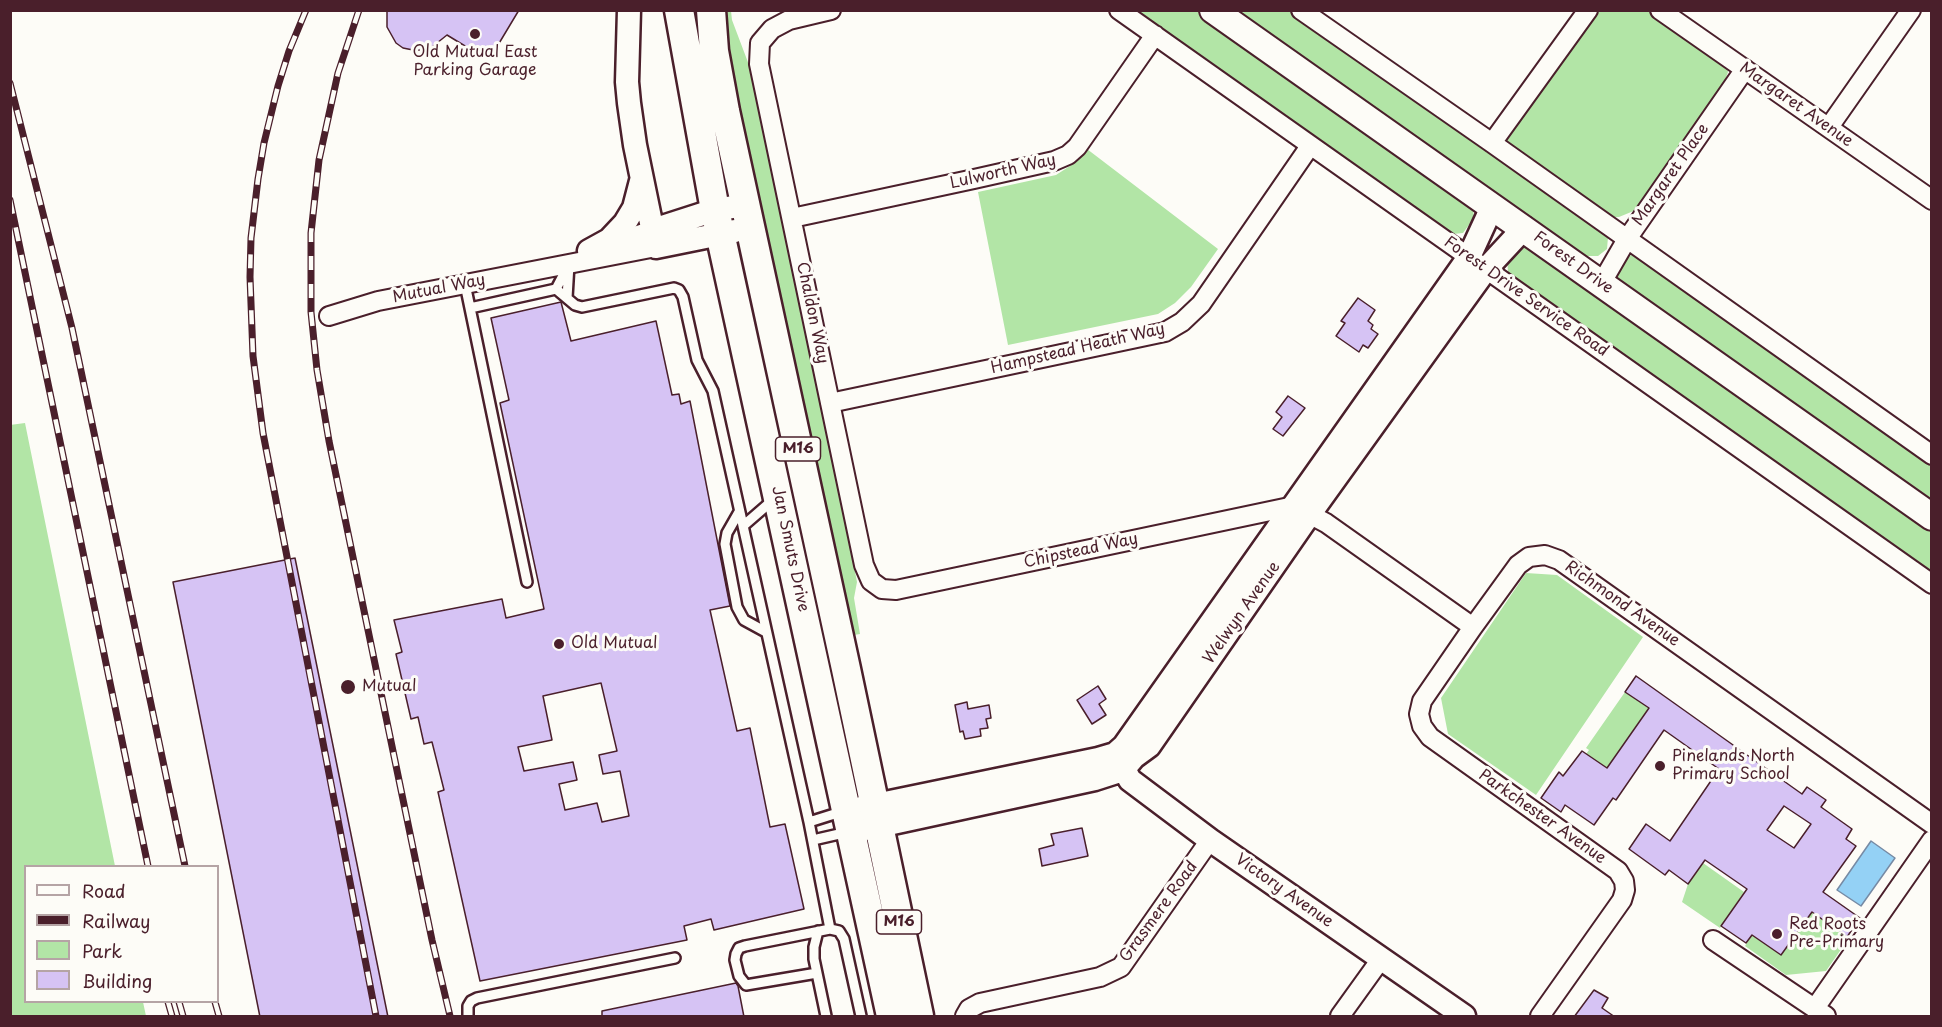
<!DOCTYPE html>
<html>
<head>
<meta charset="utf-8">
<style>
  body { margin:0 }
  #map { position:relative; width:1942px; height:1027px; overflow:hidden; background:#fdfcf7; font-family:"Playpen Sans",sans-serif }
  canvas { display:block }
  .frame { position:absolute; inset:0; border:12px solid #4a1f2b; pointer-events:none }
  .legend { position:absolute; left:24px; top:865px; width:195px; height:138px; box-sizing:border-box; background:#fdfcf7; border:2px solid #b5a4a5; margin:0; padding:8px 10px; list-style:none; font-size:18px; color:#4a1f2b }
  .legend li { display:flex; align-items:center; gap:12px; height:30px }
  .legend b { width:30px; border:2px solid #b5a4a5 }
</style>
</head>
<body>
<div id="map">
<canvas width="1942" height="1027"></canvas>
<div class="frame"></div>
<ul class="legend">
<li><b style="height:8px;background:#fdfcf7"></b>Road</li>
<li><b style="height:8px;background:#4a1f2b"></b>Railway</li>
<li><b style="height:16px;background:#b2e5a6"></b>Park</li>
<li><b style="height:16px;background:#d6c3f4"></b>Building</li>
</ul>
</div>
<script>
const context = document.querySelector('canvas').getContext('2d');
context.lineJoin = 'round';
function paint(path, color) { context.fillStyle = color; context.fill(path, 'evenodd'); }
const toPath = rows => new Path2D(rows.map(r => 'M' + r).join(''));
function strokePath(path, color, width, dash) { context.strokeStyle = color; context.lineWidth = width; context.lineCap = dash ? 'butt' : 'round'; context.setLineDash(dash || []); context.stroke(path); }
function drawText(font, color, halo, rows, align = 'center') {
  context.font = font + ' "Playpen Sans",sans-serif'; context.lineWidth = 6; context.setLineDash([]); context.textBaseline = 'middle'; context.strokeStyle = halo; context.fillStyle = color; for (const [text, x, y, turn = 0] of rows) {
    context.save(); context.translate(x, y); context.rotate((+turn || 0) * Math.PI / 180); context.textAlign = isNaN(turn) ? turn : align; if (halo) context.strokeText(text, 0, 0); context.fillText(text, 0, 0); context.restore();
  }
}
const green = toPath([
  [718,11,731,11,732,20,749,65,822,400,857,582,854,598,860,634,848,636],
  [1133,11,1201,11,1473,208,1474,218,1463,233,1453,234,1444,233],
  [1232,11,1293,11,1603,229,1608,237,1607,249,1598,256,1579,256],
  [1587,11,1655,11,1726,63,1728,72,1724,83,1636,210,1619,217,1609,217,1508,146,1506,136],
  [1087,149,1218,249,1191,287,1175,303,1158,314,1008,345,978,192,1056,175,1073,164],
  [1520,244,1530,244,1931,530,1931,575,1508,273,1507,256],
  [1632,255,1642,256,1931,460,1931,505,1616,280,1616,271,1625,257],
  [25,423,115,866,26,866,26,1002,143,1002,146,1016,11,1016,10,425],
  [1526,573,1557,575,1643,637,1536,795,1448,734,1441,698],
  [1625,692,1649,708,1607,768,1586,754,1589,750,1586,748],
  [1703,863,1744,892,1720,928,1682,902,1688,884],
  [1802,905,1849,938,1826,971,1786,975,1745,946,1752,935,1781,955,1798,931]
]);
const water = toPath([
  [1871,841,1895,858,1861,906,1837,890,1871,841]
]);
const building = toPath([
  [387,10,519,10,495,50,489,46,483,57,447,35,432,47,422,50,413,50,403,48,396,43,387,27,387,10],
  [1358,298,1375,310,1368,321,1373,325,1371,329,1378,334,1368,348,1363,345,1359,352,1336,336,1345,323,1341,321,1358,298],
  [561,302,571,341,656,321,672,395,679,394,681,404,690,401,730,606,710,610,737,731,750,728,770,827,785,824,804,909,714,930,711,919,684,926,687,940,480,981,438,792,444,790,432,742,424,744,418,717,411,719,396,654,402,652,394,620,502,599,506,618,544,609,500,403,509,400,491,318,561,302],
  [601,683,617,751,599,755,603,774,620,771,629,816,602,822,597,803,565,810,559,784,577,780,573,762,524,771,518,747,552,740,543,696,601,683],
  [1288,396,1305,408,1283,436,1273,429,1282,417,1276,412,1288,396],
  [295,558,388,1017,260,1017,173,582,295,558],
  [1636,676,1802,794,1807,787,1826,800,1821,807,1852,829,1846,839,1856,846,1823,892,1860,918,1847,937,1812,912,1781,955,1752,935,1746,943,1721,926,1747,889,1705,860,1688,884,1669,870,1665,875,1629,849,1646,824,1670,841,1719,769,1664,730,1616,800,1613,798,1594,825,1565,805,1561,812,1541,798,1559,772,1563,776,1582,751,1607,768,1649,708,1625,692,1636,676],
  [1784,806,1811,824,1794,848,1767,830,1784,806],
  [1098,686,1106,699,1099,704,1106,715,1092,724,1077,700,1098,686],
  [967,702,968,709,989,705,991,718,986,719,988,728,980,729,981,736,965,739,963,731,960,732,955,705,967,702],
  [1082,828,1088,856,1042,866,1039,849,1054,845,1051,834,1082,828],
  [736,983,738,986,744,1017,602,1017,602,1011,736,983],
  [1594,990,1608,998,1602,1008,1615,1017,1574,1017,1594,990]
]);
const service = toPath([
  [465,284,527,582],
  [556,289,568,266],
  [567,298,569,264],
  [470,308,556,289,575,305,582,307,674,288,679,290,683,297,697,360,713,391,809,822,830,929,745,946,739,948,736,954,735,960,739,976,746,985,817,973],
  [739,512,727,533,725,544,737,607,744,620,766,632],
  [743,526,773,500],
  [809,822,844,811],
  [813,840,848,832],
  [830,929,839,931,844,939,861,1016],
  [818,931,814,947,814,959,826,1016],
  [468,1016,468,1006,471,1001,477,998,675,958]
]);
const minor = toPath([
  [831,10,789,20,772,29,760,43,759,64,864,565,871,581,882,589,896,590,1294,506,1326,523,1473,627],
  [1119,10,1932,584],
  [1301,10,1492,143,1932,455],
  [1660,10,1932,200],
  [1829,127,1911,10],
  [1492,143,1588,10],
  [792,218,974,179,1054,161,1068,155,1077,147,1155,35],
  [602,247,653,230],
  [1601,284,1627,239,1745,69],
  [329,316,378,301,656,247],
  [830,403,1165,332,1182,322,1201,304,1310,146],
  [1713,940,1826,1016],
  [1815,1008,1932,840],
  [965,1016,969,1009,980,1003,1100,977,1121,967,1210,840],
  [1340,1016,1381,959],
  [1540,1016,1622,900,1625,890,1624,881,1618,871,1430,737,1422,726,1419,714,1422,701,1473,627,1518,565,1529,557,1545,555,1559,560,1932,824]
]);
const tertiary = toPath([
  [629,10,627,82,629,103,635,145,656,247,735,231],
  [653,230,715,210,745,205],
  [589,251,609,240,625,223,634,208,641,181],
  [1117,757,1130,780,1210,840,1464,1016],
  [861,808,1098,759,1115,754,1124,746,1469,257,1492,207],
  [865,829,1095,779,1123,770,1134,757,1149,746,1309,515,1452,316,1486,269,1524,228]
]);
const secondary = toPath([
  [1213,10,1932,517]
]);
const primary = toPath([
  [679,10,715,210,891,1016],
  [711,10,714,51,725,111,846,669,919,1016]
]);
const rail = toPath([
  [306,10,289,51,278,86,264,143,258,179,251,238,250,277,253,356,263,433,376,1016],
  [359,10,338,73,319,160,311,233,311,312,317,370,329,441,432,940,450,1016],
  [10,83,72,328,185,866],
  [10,200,148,866],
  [168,1002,172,1016],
  [179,1002,183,1016],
  [215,1002,219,1016]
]);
const markers = [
  [475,34,6,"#4a1f2b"],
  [559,644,6,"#4a1f2b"],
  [348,687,8,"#4a1f2b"],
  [1660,766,6,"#4a1f2b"],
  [1777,934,6,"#4a1f2b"]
];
const shields = [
  [798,449,45],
  [899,922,45]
];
const shieldNames = [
  ["M16",798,449],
  ["M16",899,922]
];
const poiNames = [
  ["Old Mutual East",475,53,"center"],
  ["Parking Garage",475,71,"center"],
  ["Old Mutual",571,644],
  ["Mutual",362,687],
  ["Pinelands North",1672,757],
  ["Primary School",1672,775],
  ["Red Roots",1789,925],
  ["Pre-Primary",1789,943]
];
const streetNames = [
  ["Margaret Avenue",1796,105,35],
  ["Lulworth Way",1003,172,-13],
  ["Margaret Place",1671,175,-55],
  ["Forest Drive",1573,263,36],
  ["Mutual Way",439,289,-11],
  ["Forest Drive Service Road",1526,297,35],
  ["Chaldon Way",812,313,78],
  ["Hampstead Heath Way",1078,349,-13],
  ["Jan Smuts Drive",790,549,78],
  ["Chipstead Way",1081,551,-12],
  ["Richmond Avenue",1622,604,35],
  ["Welwyn Avenue",1242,613,-55],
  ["Parkchester Avenue",1542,817,35],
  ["Victory Avenue",1284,891,35],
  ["Grasmere Road",1159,912,-54]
];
paint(green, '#b2e5a6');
paint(water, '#94d1f5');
strokePath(water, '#768aa4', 1.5);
paint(building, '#d6c3f4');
strokePath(building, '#4a1f2b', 1.5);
strokePath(service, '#4a1f2b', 14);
strokePath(minor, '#4a1f2b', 22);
strokePath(tertiary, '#4a1f2b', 27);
strokePath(secondary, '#4a1f2b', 30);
strokePath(primary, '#4a1f2b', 33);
strokePath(service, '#fdfcf7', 9);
strokePath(minor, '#fdfcf7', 18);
strokePath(tertiary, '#fdfcf7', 22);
strokePath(secondary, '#fdfcf7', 26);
strokePath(primary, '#fdfcf7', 28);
strokePath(rail, '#4a1f2b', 7);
strokePath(rail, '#fdfcf7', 4.5, [14]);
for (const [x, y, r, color] of markers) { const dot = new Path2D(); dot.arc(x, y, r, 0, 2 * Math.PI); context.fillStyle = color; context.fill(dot); strokePath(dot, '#fdfcf7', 2); }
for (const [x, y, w] of shields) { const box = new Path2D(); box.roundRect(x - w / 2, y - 12, w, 24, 4.5); context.fillStyle = '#fdfcf7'; context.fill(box); strokePath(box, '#4a1f2b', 1.5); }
drawText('bold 15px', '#4a1f2b', null, shieldNames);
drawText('16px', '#4a1f2b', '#fdfcf7', poiNames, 'left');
drawText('16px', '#4a1f2b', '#fdfcf7', streetNames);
</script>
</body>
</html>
